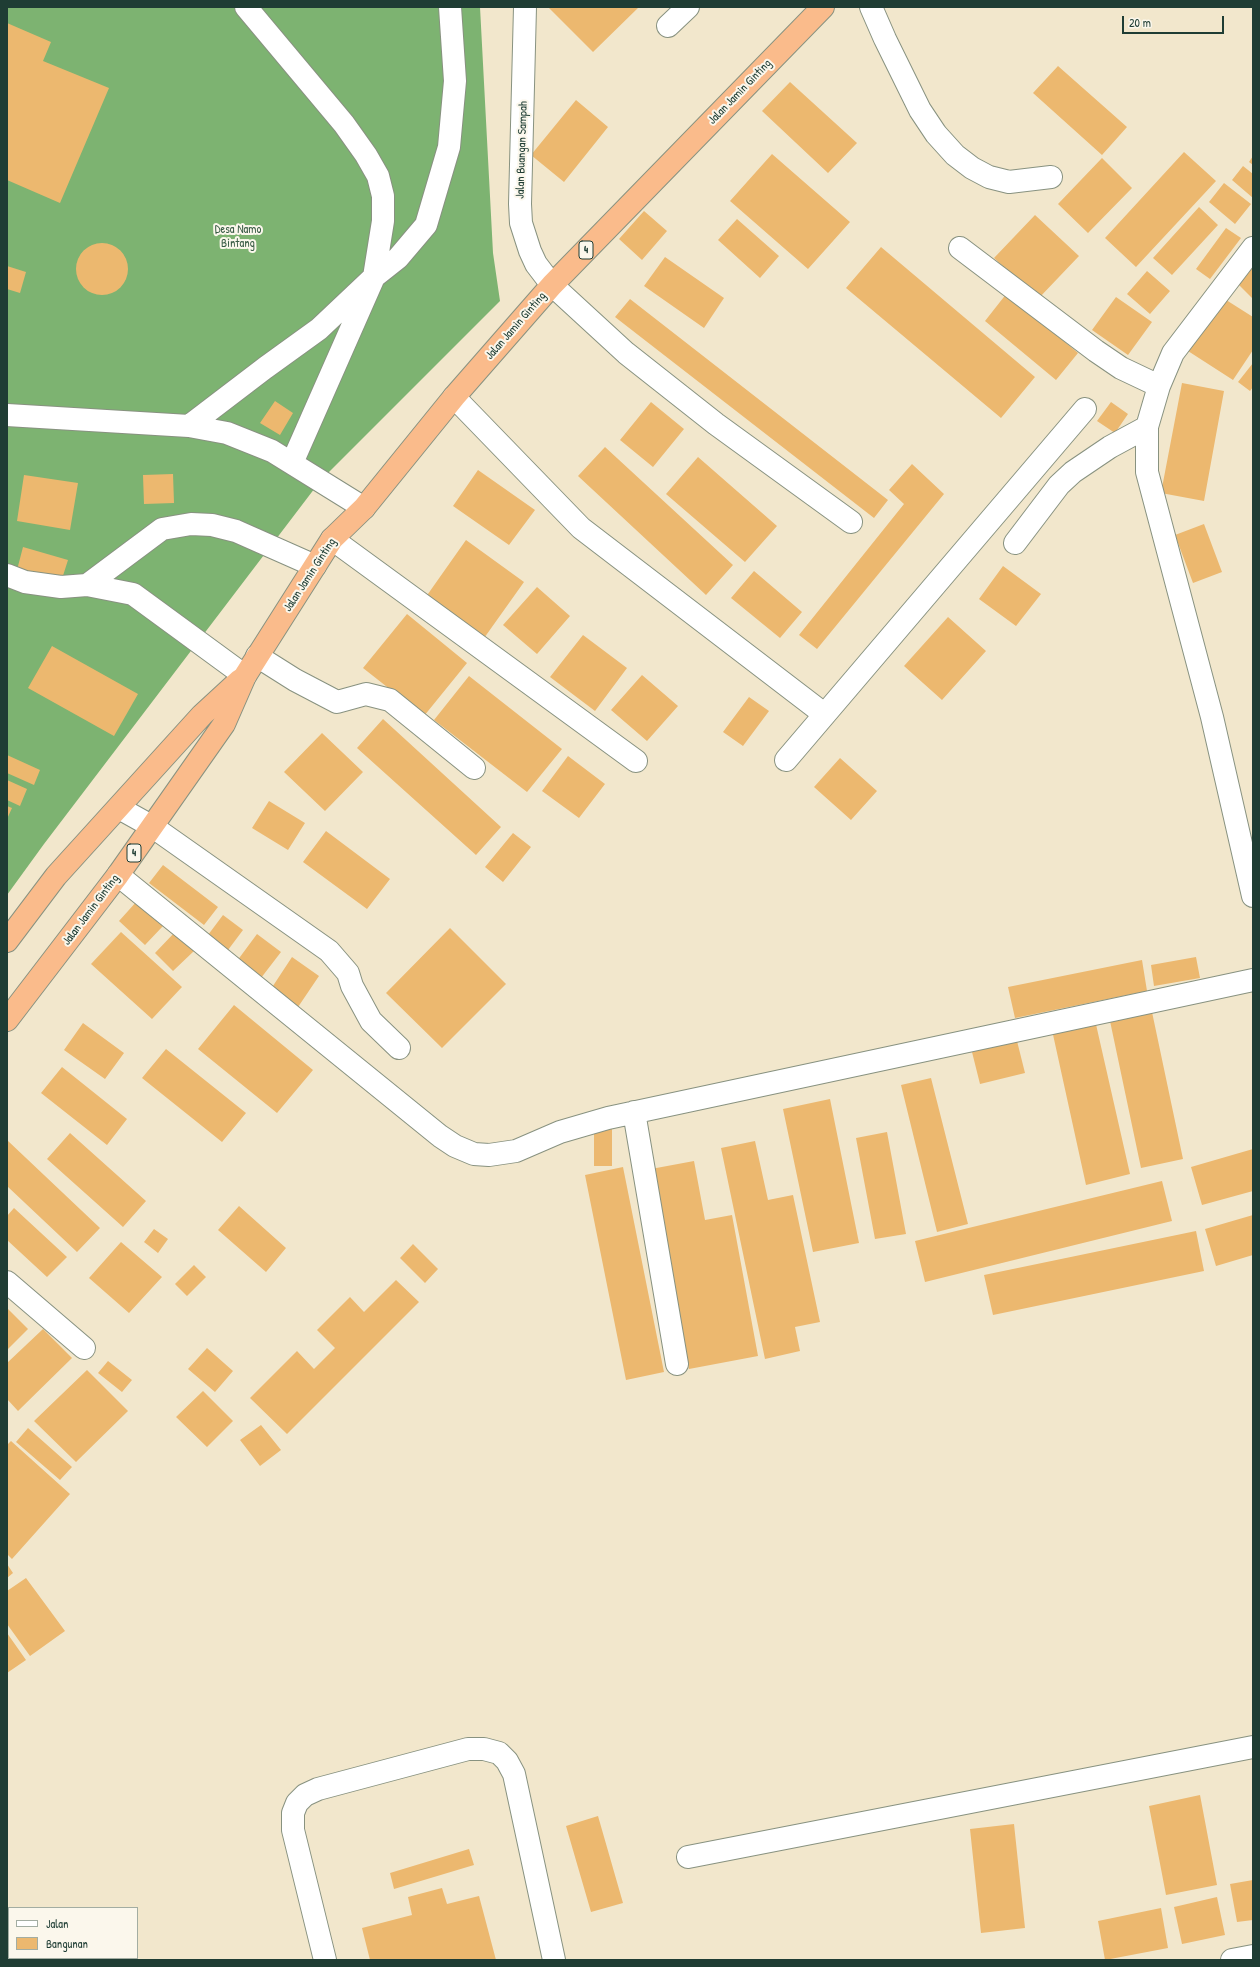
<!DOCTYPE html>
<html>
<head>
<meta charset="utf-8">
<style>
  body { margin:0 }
  #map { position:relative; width:1260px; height:1967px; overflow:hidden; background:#f2e7cc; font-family:"Patrick Hand",sans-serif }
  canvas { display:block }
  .frame { position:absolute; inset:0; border:8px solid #1f3d34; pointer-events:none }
  .legend { position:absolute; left:8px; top:1907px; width:130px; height:52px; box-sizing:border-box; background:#fbf7ec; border:1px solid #a3ada2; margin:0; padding:5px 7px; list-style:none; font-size:12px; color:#1f3d34 }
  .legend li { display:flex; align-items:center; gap:8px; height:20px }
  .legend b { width:20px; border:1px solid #a3ada2 }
  .scale { position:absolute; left:1122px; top:16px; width:102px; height:18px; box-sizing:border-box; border:2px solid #1f3d34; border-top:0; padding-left:5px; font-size:12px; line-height:14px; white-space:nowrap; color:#1f3d34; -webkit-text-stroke:3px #fbf7ec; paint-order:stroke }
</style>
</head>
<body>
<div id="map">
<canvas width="1260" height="1967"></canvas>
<div class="frame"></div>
<ul class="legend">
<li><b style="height:5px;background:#fff"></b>Jalan</li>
<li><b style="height:11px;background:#ecb86f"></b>Bangunan</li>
</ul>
<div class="scale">20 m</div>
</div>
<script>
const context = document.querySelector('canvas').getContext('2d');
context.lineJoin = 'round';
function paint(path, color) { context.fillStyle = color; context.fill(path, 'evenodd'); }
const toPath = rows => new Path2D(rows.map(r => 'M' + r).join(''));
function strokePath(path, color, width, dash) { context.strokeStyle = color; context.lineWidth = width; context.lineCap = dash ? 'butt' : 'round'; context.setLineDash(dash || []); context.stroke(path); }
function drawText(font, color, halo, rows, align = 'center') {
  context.font = font + ' "Patrick Hand",sans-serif'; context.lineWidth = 4; context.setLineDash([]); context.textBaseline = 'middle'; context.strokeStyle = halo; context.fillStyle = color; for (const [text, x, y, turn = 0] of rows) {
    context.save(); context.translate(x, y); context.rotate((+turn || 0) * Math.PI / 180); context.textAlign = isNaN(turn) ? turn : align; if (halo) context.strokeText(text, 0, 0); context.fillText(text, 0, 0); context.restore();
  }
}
const forest = toPath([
  [7,7,480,7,493,253,500,301,321,480,44,844,7,895]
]);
const building = toPath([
  [548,7,639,7,593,52],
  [7,23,51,42,43,61,109,88,60,203,7,180],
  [1058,66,1127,127,1102,155,1033,93],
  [790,82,857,143,828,173,762,111],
  [576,100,608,127,564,182,531,155],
  [1184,152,1216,181,1136,267,1105,238],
  [772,154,850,222,808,269,730,201],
  [1253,156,1253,165,1249,162],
  [1102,158,1132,188,1088,233,1058,204],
  [1243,166,1253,174,1253,198,1232,180],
  [1224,183,1251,204,1235,224,1209,202],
  [1199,207,1218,225,1172,275,1153,258],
  [644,211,667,231,642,260,619,239],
  [1035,215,1079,256,1038,299,994,258],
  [737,219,779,256,760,278,718,240],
  [1226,228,1241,238,1210,279,1196,269],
  '76 269a26 26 0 1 1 52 0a26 26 0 1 1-52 0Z',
  [881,247,1035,377,1001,418,846,288],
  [665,257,724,298,704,328,644,286],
  [1253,259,1253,299,1233,279],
  [7,266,26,272,20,293,7,289],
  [1147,271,1170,291,1150,314,1127,294],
  [1007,293,1078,353,1056,380,985,321],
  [1116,297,1152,322,1128,355,1092,330],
  [1223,298,1253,317,1253,350,1233,380,1188,351],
  [630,299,888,500,874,518,615,317],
  [1253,363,1253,387,1250,391,1238,382],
  [1182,383,1224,391,1204,501,1161,493],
  [275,401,293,413,280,435,260,423],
  [651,402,684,429,653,467,620,440],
  [1111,402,1128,414,1115,433,1097,421],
  [605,447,733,565,706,595,578,476],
  [698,457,777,526,745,562,666,494],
  [912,464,944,494,817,649,799,635,904,504,889,490],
  [478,470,535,510,509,545,453,506],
  [173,474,174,503,144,504,143,475],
  [24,475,78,483,70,530,17,521],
  [1204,524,1222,572,1193,583,1175,535],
  [466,540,524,582,482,641,423,601],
  [23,547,68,560,61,582,17,570],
  [1003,566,1041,594,1016,626,979,599],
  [754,571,802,612,780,638,731,598],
  [537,587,570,616,537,654,503,625],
  [407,614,467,663,424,716,363,668],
  [948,617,986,651,942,700,904,666],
  [583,635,627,668,595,711,550,677],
  [52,646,138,694,114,736,28,688],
  [642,675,678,706,647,741,611,710],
  [469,676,562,749,527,792,434,720],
  [749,697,769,711,743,746,723,732],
  [383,719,501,827,476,855,357,748],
  [322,733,363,772,325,811,284,772],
  [7,755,40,770,34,785,7,773],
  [568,756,605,784,579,818,542,791],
  [840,758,877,791,851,820,814,787],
  [7,780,27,789,20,806,7,800],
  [269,801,305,823,288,850,252,828],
  [7,806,12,808,7,819],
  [326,831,390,879,367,909,303,862],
  [513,833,531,847,503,882,485,867],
  [163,865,218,907,204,925,149,883],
  [137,901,163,926,145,945,119,921],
  [223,915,243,930,225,954,205,939],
  [450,928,506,984,442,1048,386,993],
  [121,932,182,987,152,1019,91,964],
  [175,932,194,951,173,971,155,953],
  [257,934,281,952,261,978,237,961],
  [292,957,319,976,296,1010,269,992],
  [1196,957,1200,978,1154,986,1151,965],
  [1142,960,1147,991,1015,1018,1008,987],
  [234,1005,313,1070,277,1113,198,1049],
  [1152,1012,1183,1159,1141,1168,1110,1021],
  [1095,1020,1130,1174,1086,1185,1052,1030],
  [83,1023,124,1053,105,1079,64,1050],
  [1017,1041,1025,1073,980,1084,972,1052],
  [166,1049,246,1113,222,1142,142,1078],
  [62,1067,127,1119,107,1145,41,1093],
  [931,1078,968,1224,937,1232,901,1085],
  [830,1099,859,1243,813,1252,783,1109],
  [594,1129,612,1129,612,1166,594,1166],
  [887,1132,906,1234,875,1239,856,1138],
  [70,1133,146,1201,123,1227,47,1159],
  [7,1140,100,1228,77,1252,7,1186],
  [755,1141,768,1200,793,1195,820,1322,795,1327,800,1351,765,1359,721,1148],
  [1253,1149,1253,1191,1202,1205,1191,1167],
  [694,1161,705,1220,732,1215,758,1356,689,1369,651,1169],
  [623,1167,664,1372,626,1380,585,1175],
  [1162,1181,1172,1221,925,1282,915,1241],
  [239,1206,286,1248,266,1272,218,1230],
  [14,1208,67,1257,47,1277,7,1240,7,1216],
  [1253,1215,1253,1255,1216,1266,1205,1229],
  [154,1229,168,1239,158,1253,144,1242],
  [1196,1231,1204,1271,993,1315,984,1275],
  [121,1242,162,1277,129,1313,89,1278],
  [413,1244,438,1269,425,1283,400,1258],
  [194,1265,206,1277,187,1296,175,1284],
  [396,1280,419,1302,287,1434,250,1398,297,1351,314,1369,335,1348,317,1330,350,1297,364,1312],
  [7,1308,28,1329,7,1350],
  [43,1329,72,1358,18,1411,7,1399,7,1363],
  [207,1348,233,1371,215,1392,188,1369],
  [108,1361,132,1380,122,1392,98,1373],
  [87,1370,128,1411,76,1462,34,1421],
  [203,1391,233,1421,207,1447,176,1417],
  [261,1425,281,1450,260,1466,240,1440],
  [28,1428,72,1467,60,1480,16,1442],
  [11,1441,70,1494,12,1559,7,1554,7,1445],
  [7,1564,13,1573,7,1578],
  [26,1578,65,1631,30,1656,7,1624,7,1591],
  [7,1633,26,1660,7,1673],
  [1200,1795,1217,1885,1166,1895,1149,1806],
  [598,1816,623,1903,591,1912,566,1826],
  [1014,1824,1025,1928,981,1933,970,1829],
  [469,1849,474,1865,394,1889,390,1873],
  [1253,1880,1253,1920,1237,1922,1230,1884],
  [442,1888,447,1904,479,1896,496,1960,370,1960,362,1928,412,1915,408,1897],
  [1217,1897,1225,1935,1182,1944,1174,1907],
  [1161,1908,1168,1948,1105,1960,1098,1921]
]);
const minor = toPath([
  [525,7,520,204,521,223,530,251,536,264,552,285,626,353,716,424,851,522],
  [871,7,885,39,920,110,936,134,955,155,972,168,989,177,1009,182,1051,177],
  [668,26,688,7],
  [960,248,1096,351,1121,368,1159,386],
  [1253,248,1173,353,1159,386,1147,427,1147,472,1212,717,1253,896],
  [454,397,581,528,824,714],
  [7,415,189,426,227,433,272,451,364,508],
  [189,426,265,368,319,329,374,277,383,221,383,196,378,176,366,155,344,124,246,7],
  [292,463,374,277,398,258,426,225,449,147,455,81,450,7],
  [332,539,636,761],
  [1015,543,1059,485,1073,472,1110,447,1147,427],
  [7,575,25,582,61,587,87,585,162,529,191,524,212,525,236,531,315,566],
  [87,585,133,594,245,676],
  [257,656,295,680,337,702,366,694,390,700,474,768],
  [786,760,1085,409],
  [119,808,153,827,329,951,348,973,352,986,371,1021,399,1048],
  [118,875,440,1136,455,1146,474,1154,489,1155,516,1151,560,1132,608,1118,1253,980],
  [634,1112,677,1364],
  [7,1282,84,1348],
  [688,1857,1253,1747],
  [325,1960,293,1830,293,1813,297,1803,305,1795,318,1789,468,1749,484,1749,499,1753,507,1761,514,1774,554,1960],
  [1232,1960,1253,1956]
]);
const highway = toPath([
  [7,941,56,876,202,715,240,680],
  [7,1020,118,875,224,724,245,676,332,539,364,508,454,397,552,285,823,7]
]);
const shields = [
  [586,250,14],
  [134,853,14]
];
const shieldNames = [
  ["4",586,250],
  ["4",134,853]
];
const streetNames = [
  ["Jalan Jamin Ginting",740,92,-46],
  ["Jalan Buangan Sampah",522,150,-88],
  ["Jalan Jamin Ginting",516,326,-49],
  ["Jalan Jamin Ginting",310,575,-57],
  ["Jalan Jamin Ginting",91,910,-53]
];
const parkNames = [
  ["Desa Namo",238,230],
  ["Bintang",238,244]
];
paint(forest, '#7db371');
paint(building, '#ecb86f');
strokePath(minor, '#889280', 24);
strokePath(highway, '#889280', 24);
strokePath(minor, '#fff', 22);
strokePath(highway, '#fabb8b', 22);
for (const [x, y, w] of shields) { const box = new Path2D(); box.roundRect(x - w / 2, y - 9, w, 18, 3); context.fillStyle = '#fbf7ec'; context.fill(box); strokePath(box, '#1f3d34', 1); }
drawText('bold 11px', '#1f3d34', null, shieldNames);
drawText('12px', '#1f3d34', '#fbf7ec', streetNames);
drawText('12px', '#385b44', '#fbf7ec', parkNames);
</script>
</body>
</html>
